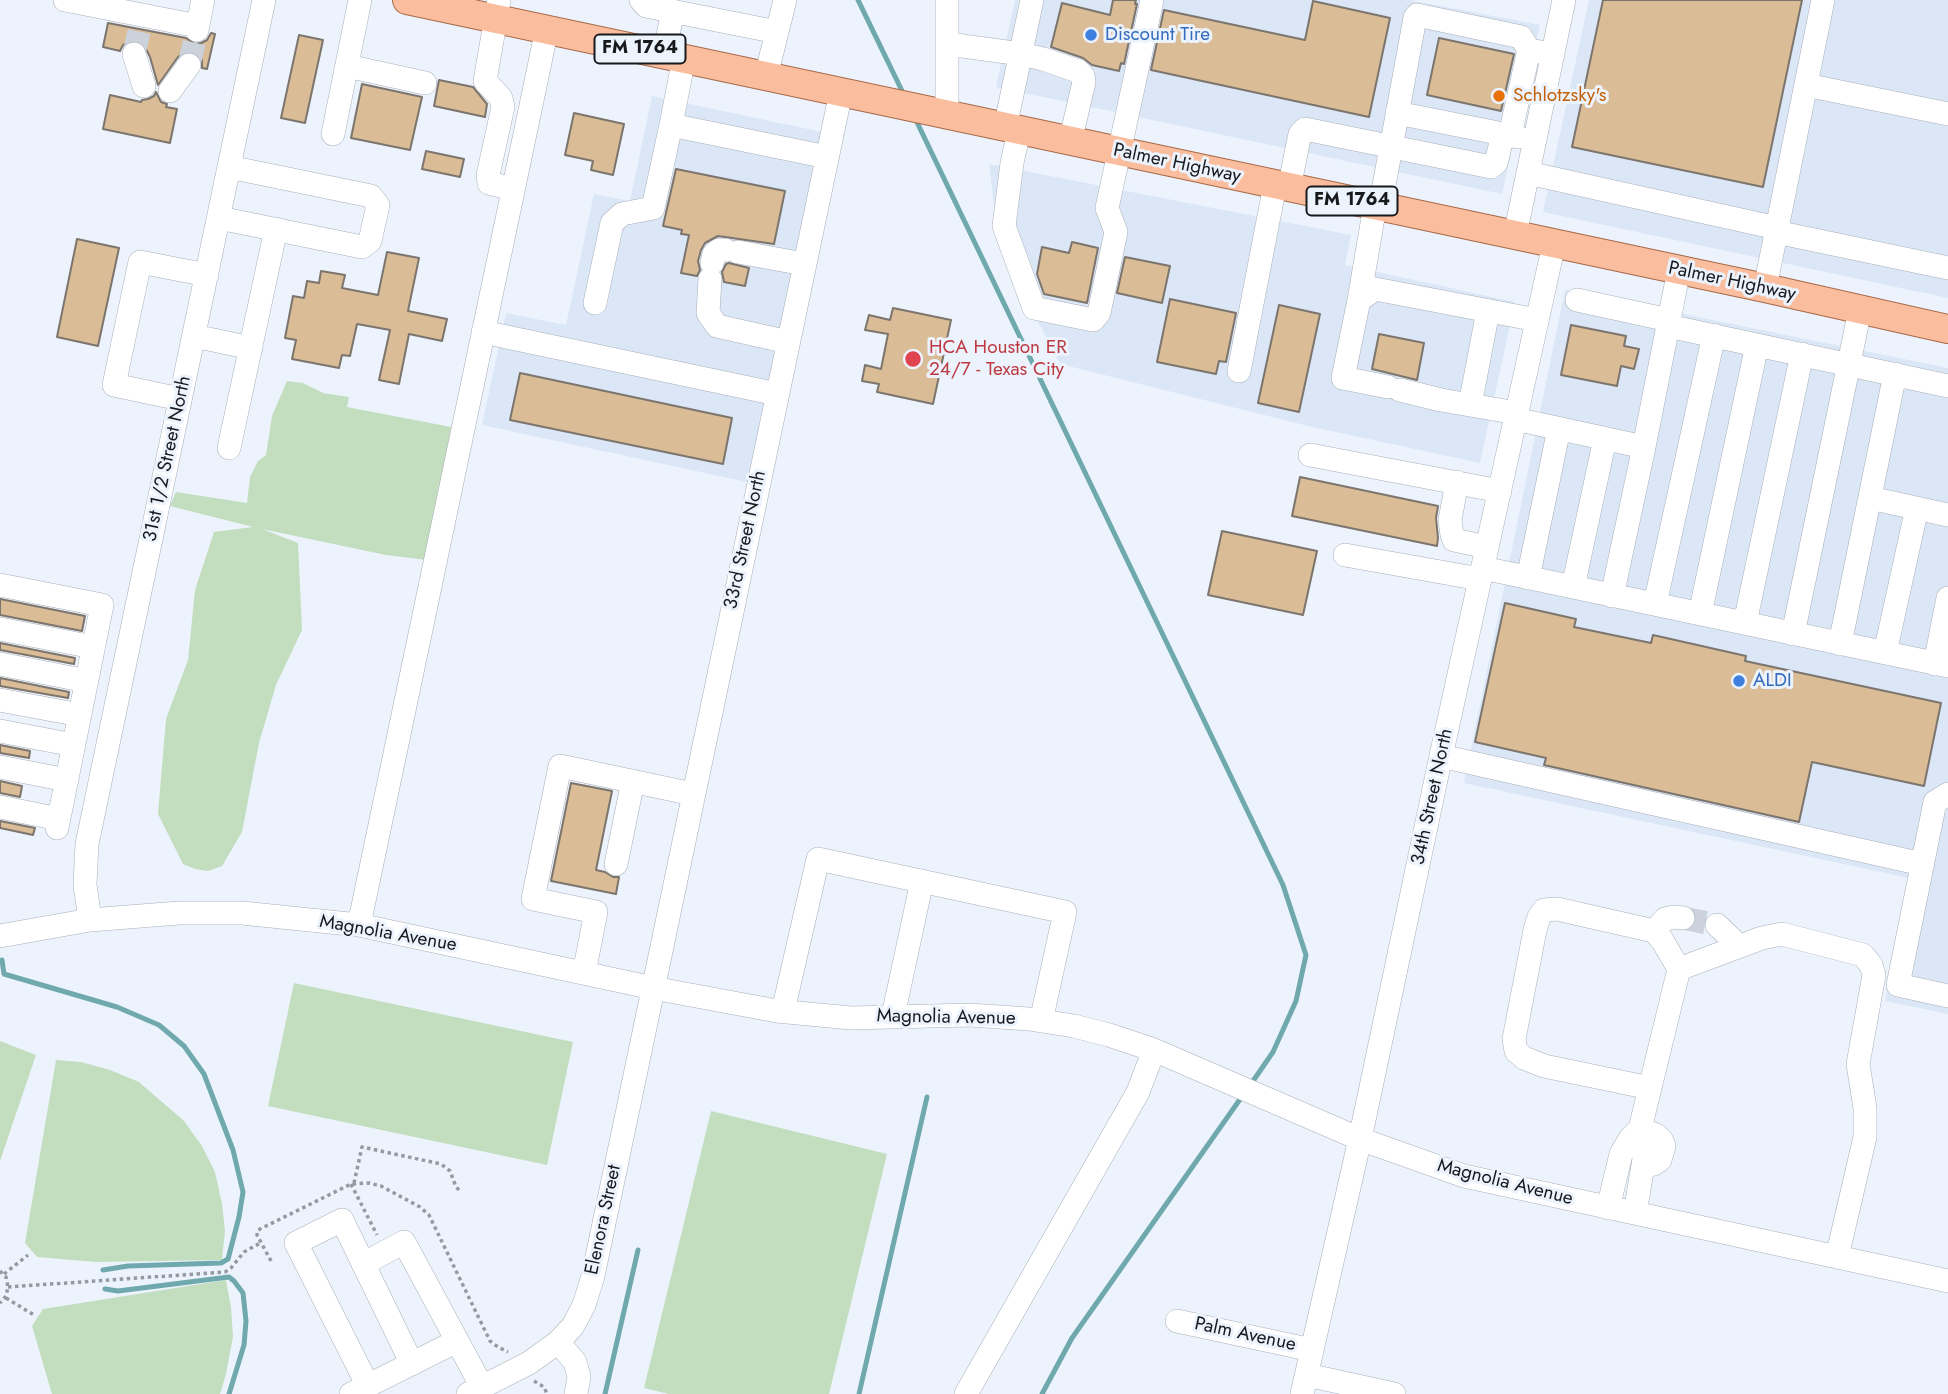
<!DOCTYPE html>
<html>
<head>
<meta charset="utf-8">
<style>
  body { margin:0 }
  canvas { display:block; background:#ecf3fd }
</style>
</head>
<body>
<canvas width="1948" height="1394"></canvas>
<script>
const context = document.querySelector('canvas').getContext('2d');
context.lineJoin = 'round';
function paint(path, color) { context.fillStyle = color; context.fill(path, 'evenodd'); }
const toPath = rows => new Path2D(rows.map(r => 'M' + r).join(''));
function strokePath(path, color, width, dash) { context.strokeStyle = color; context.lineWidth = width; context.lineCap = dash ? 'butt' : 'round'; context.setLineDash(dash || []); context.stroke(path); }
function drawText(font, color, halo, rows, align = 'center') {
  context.font = font + ' Jost,sans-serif'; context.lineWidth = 6; context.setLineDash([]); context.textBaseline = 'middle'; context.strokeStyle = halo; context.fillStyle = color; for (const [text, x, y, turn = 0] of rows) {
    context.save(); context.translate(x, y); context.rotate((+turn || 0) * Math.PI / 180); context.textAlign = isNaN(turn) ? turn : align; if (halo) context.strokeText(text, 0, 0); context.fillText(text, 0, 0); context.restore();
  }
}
const built = toPath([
  [1015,0,1410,0,1540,25,1502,194,996,87],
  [1589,0,1948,0,1948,298,1543,212],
  [652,96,822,132,747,482,482,425,506,313,566,325,594,194,630,201],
  [989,164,1351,235,1345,265,1515,302,1480,463,1308,426,1060,364,999,246],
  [1565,290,1948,368,1948,1014,1885,1001,1909,878,1464,783]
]);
const green = toPath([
  [287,381,303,383,323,393,349,397,347,407,451,427,427,560,386,555,262,529,298,543,302,630,276,685,259,743,242,832,222,866,208,871,195,869,183,864,158,814,166,719,188,660,195,590,214,532,253,527,170,506,176,492,247,503,250,477,258,461,266,455,272,416],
  [294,983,573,1042,547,1165,268,1106],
  [0,1041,36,1055,0,1161],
  [56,1060,81,1062,110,1070,139,1082,184,1121,202,1146,215,1172,222,1204,225,1231,222,1260,96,1262,37,1257,25,1243],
  [711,1111,887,1154,829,1394,669,1394,644,1388],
  [226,1280,231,1307,233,1337,226,1374,220,1394,52,1394,32,1326,43,1309]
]);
const stream = toPath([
  [858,0,904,95],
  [914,116,1283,885,1306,955,1296,1001,1273,1052,1251,1084],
  [2,960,4,974,117,1007,159,1025,184,1046,204,1074,233,1150,243,1192,239,1217,228,1259,221,1263,128,1266,103,1270],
  [105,1289,118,1291,229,1277,234,1281,243,1293,246,1321,244,1345,229,1394],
  [605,1394,638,1250],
  [859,1394,927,1097],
  [1042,1394,1072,1338,1243,1095]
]);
const building = toPath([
  [1113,0,1136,0,1135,4,1137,4,1124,64,1121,63,1119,71,1092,65,1083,58,1051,47,1062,3,1110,15,1113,0],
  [1603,0,1802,0,1763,187,1572,147,1603,0],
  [1313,1,1390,18,1369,117,1151,70,1164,10,1305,40,1313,1],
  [108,23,186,38,195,44,201,43,207,40,211,33,215,34,207,69,202,68,202,60,198,54,191,51,184,52,178,57,158,85,150,57,143,43,136,40,129,41,123,45,120,51,103,47,108,23],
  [299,35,323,40,305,123,281,118,299,35],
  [1439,38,1514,54,1501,111,1427,95,1439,38],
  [439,80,473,87,487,104,485,117,434,106,439,80],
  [362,84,422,97,410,150,351,138,362,84],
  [156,92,161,102,167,104,166,107,177,109,170,143,103,129,110,95,141,102,142,100,148,99,154,96,156,92],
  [574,113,624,124,613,175,591,170,593,161,565,155,574,113],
  [426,151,464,159,460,177,422,169,426,151],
  [676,169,785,191,774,244,718,236,705,243,701,250,698,261,700,270,697,276,681,273,689,235,681,234,682,230,663,226,676,169],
  [77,239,119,248,98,346,57,337,77,239],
  [1072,242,1098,248,1087,303,1044,294,1037,274,1042,247,1069,253,1072,242],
  [387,252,419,258,408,311,447,319,442,341,409,334,399,384,379,380,390,330,357,324,350,356,342,355,339,368,292,359,296,340,285,338,293,296,304,298,307,281,319,283,321,271,345,275,342,288,378,295,387,252],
  [1125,257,1170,266,1162,303,1117,293,1125,257],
  [729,263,749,268,745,286,724,282,722,272,726,264,729,263],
  [1170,299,1236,313,1226,362,1219,361,1216,374,1157,362,1170,299],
  [1279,305,1320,314,1299,412,1258,403,1279,305],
  [893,308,951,320,933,404,877,392,879,384,862,381,865,365,881,369,888,334,865,330,869,315,890,320,893,308],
  [1571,325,1626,336,1624,346,1639,349,1634,369,1621,366,1617,386,1561,375,1571,325],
  [1379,334,1424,343,1417,380,1372,369,1379,334],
  [520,373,732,418,723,464,510,420,520,373],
  [1300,477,1438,506,1436,518,1438,538,1437,546,1292,516,1300,477],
  [1222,531,1317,551,1303,615,1208,595,1222,531],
  [0,599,85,616,82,631,0,615,0,599],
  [1505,603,1576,619,1574,627,1651,643,1653,635,1746,656,1745,661,1941,703,1924,786,1812,762,1799,822,1544,765,1546,758,1475,742,1505,603],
  [0,643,75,658,74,664,0,650,0,643],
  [0,678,69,692,68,698,0,686,0,678],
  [0,745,30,751,29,758,0,753,0,745],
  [0,781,22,786,20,797,0,793,0,781],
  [571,783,612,791,596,870,605,872,613,877,619,877,616,894,551,881,571,783],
  [0,821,35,828,33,835,0,828,0,821]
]);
const minorTunnel = toPath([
  [134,54,142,18],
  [189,65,197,30],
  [1683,918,1717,925]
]);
const path = toPath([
  [354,1183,362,1147,441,1164,450,1171,456,1187,461,1192],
  [351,1184,377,1235],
  [271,1261,257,1235,258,1230,351,1184,369,1183,381,1186,420,1207,429,1215,490,1341,498,1347,508,1352],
  [0,1271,6,1277,8,1287,6,1296,0,1303],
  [4,1274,28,1255],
  [8,1287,225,1272,231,1268,244,1252,262,1242],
  [6,1298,34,1315],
  [534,1381,544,1387,547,1394]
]);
const minor = toPath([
  [65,0,198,26],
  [499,0,485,81,501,98,503,107,488,175,489,183,513,189],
  [641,0,646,6,777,32],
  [197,30,203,0],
  [948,44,1021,54,1043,59,1078,71,1083,76,1084,82,1070,142],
  [134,54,144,86],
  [664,54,673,11],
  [684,58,671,125,827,157],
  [347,66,425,83],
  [766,76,785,0],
  [1806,85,1948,114],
  [170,91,189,65],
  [1397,113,1518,137],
  [947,116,947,0],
  [1005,128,1032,0],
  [1019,131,1012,163,1004,226,1034,308,1093,320,1099,313,1116,232,1107,208,1152,0],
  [333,134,360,0],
  [1510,135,1529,50],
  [1528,173,1777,228],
  [1289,188,1300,134,1305,129,1491,167,1496,163,1503,134],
  [1380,207,1415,18,1417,15,1521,37,1529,50,1553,54],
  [219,218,362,247,370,241,378,205,371,196,229,167],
  [1776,232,1948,268],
  [1515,235,1564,0],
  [738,252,804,264],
  [712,263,714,254,719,250,725,250],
  [710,279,708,313,717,326,788,342],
  [1765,288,1823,0],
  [1359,300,1375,206],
  [1577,300,1669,320],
  [595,303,612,223,622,214,653,208,671,125],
  [1668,326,1948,386],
  [483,332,777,394],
  [194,336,251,348],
  [1239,371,1275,185],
  [1388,387,1343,378,1359,300,1375,289,1537,320],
  [1400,390,1441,400,1517,413],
  [180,399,114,385,140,262,207,275],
  [1470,405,1488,311],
  [1515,419,1644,447],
  [229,448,276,229],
  [1310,455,1500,491],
  [1457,482,1450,520,1452,535,1454,540,1487,547],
  [1870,498,1948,515],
  [1345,555,1480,579],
  [1483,568,1948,666],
  [1528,578,1559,429],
  [0,585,102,605,57,828],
  [1573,587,1605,439],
  [1612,596,1644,447,1679,270],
  [1655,604,1714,335],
  [1700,614,1757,345],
  [1745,623,1802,354],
  [0,629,93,647],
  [1793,634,1860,310],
  [1840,644,1895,374],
  [1885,653,1917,508],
  [0,664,87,681],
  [1935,664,1948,598],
  [0,700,80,715],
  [0,731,74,745],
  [1441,756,1922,864],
  [0,767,67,780],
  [1948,794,1935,802,1898,985,1948,996],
  [0,807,59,819],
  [616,864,633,781],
  [90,920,85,885,87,844,264,0],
  [359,925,547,29],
  [1717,925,1739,946],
  [1654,931,1665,919,1674,917,1683,918],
  [0,936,90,920,179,913,242,913,359,925,653,988,777,1011,851,1018,970,1015,1029,1019,1074,1026,1109,1035,1154,1050,1360,1139,1464,1176,1948,1281],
  [1679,969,1650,1088,1544,1066,1524,1058,1516,1051,1514,1039,1535,930,1539,917,1544,910,1557,909,1654,931,1662,940,1679,969,1762,938,1782,934,1863,955,1871,965,1874,975,1858,1064,1865,1108,1865,1137,1837,1257],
  [584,973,596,912,533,899,560,766,693,794],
  [783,1011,818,859,1065,912,1041,1021],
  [893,1016,922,881],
  [1640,1129,1656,1135,1662,1141,1664,1146,1660,1160,1654,1164,1643,1167],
  [1608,1208,1621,1154,1630,1139,1640,1129],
  [1635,1213,1645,1153,1640,1129,1650,1088],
  [363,1264,404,1242,482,1387],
  [1177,1321,1312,1350],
  [558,1342,575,1362,579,1377,576,1394],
  [1307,1375,1394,1394],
  [368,1386,296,1243,342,1220,412,1364],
  [351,1394,457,1341],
  [468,1394,529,1363,558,1342,573,1326,584,1305,593,1276,841,92],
  [966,1394,1138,1092,1154,1050],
  [1302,1394,1360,1139,1441,756,1554,244]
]);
const major = toPath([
  [407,0,1765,288,1948,329]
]);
const markers = [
  [1091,35,7,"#3f7fe0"],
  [1499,96,7,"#e8710a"],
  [913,359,9,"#e0444e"],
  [1739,681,7,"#3f7fe0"]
];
const shields = [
  [640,49,91],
  [1352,201,91]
];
const shieldNames = [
  ["FM 1764",640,49],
  ["FM 1764",1352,201]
];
const shopNames = [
  ["Discount Tire",1105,35],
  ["ALDI",1753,681]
];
const foodNames = [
  ["Schlotzsky's",1513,96]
];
const streetNames = [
  ["Palmer Highway",1177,164,12],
  ["Palmer Highway",1732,282,12],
  ["31st 1/2 Street North",168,459,-78],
  ["33rd Street North",746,540,-78],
  ["34th Street North",1433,797,-78],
  ["Magnolia Avenue",388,934,10],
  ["Magnolia Avenue",946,1018,1],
  ["Magnolia Avenue",1505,1183,14],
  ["Elenora Street",604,1220,-78],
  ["Palm Avenue",1245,1335,12]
];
const healthNames = [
  ["HCA Houston ER",929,348],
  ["24/7 - Texas City",929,370]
];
paint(built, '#dbe7f7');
paint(green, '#c3debe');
strokePath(stream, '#6fa9ae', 5);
paint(building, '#dabc97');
strokePath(building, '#7c756d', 2);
strokePath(minorTunnel, '#ccd2db', 23, [23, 11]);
strokePath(minor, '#a8afb8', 24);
strokePath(major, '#a86848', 30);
strokePath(path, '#959aa1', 3.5, [3.5, 3.5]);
strokePath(minor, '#fff', 23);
strokePath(major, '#fabe9f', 28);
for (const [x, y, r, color] of markers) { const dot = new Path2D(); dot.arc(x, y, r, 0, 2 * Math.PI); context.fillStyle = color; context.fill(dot); strokePath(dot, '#ecf3fd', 2.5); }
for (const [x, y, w] of shields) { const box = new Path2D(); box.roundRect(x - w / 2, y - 14.5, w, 29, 5); context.fillStyle = '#ecf3fd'; context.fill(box); strokePath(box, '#17191c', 2); }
drawText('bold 18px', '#17191c', null, shieldNames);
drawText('19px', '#366cbe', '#ecf3fd', shopNames, 'left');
drawText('19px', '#c56008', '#ecf3fd', foodNames, 'left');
drawText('19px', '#17191c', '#ecf3fd', streetNames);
drawText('19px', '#be3a42', '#ecf3fd', healthNames, 'left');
</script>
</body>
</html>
